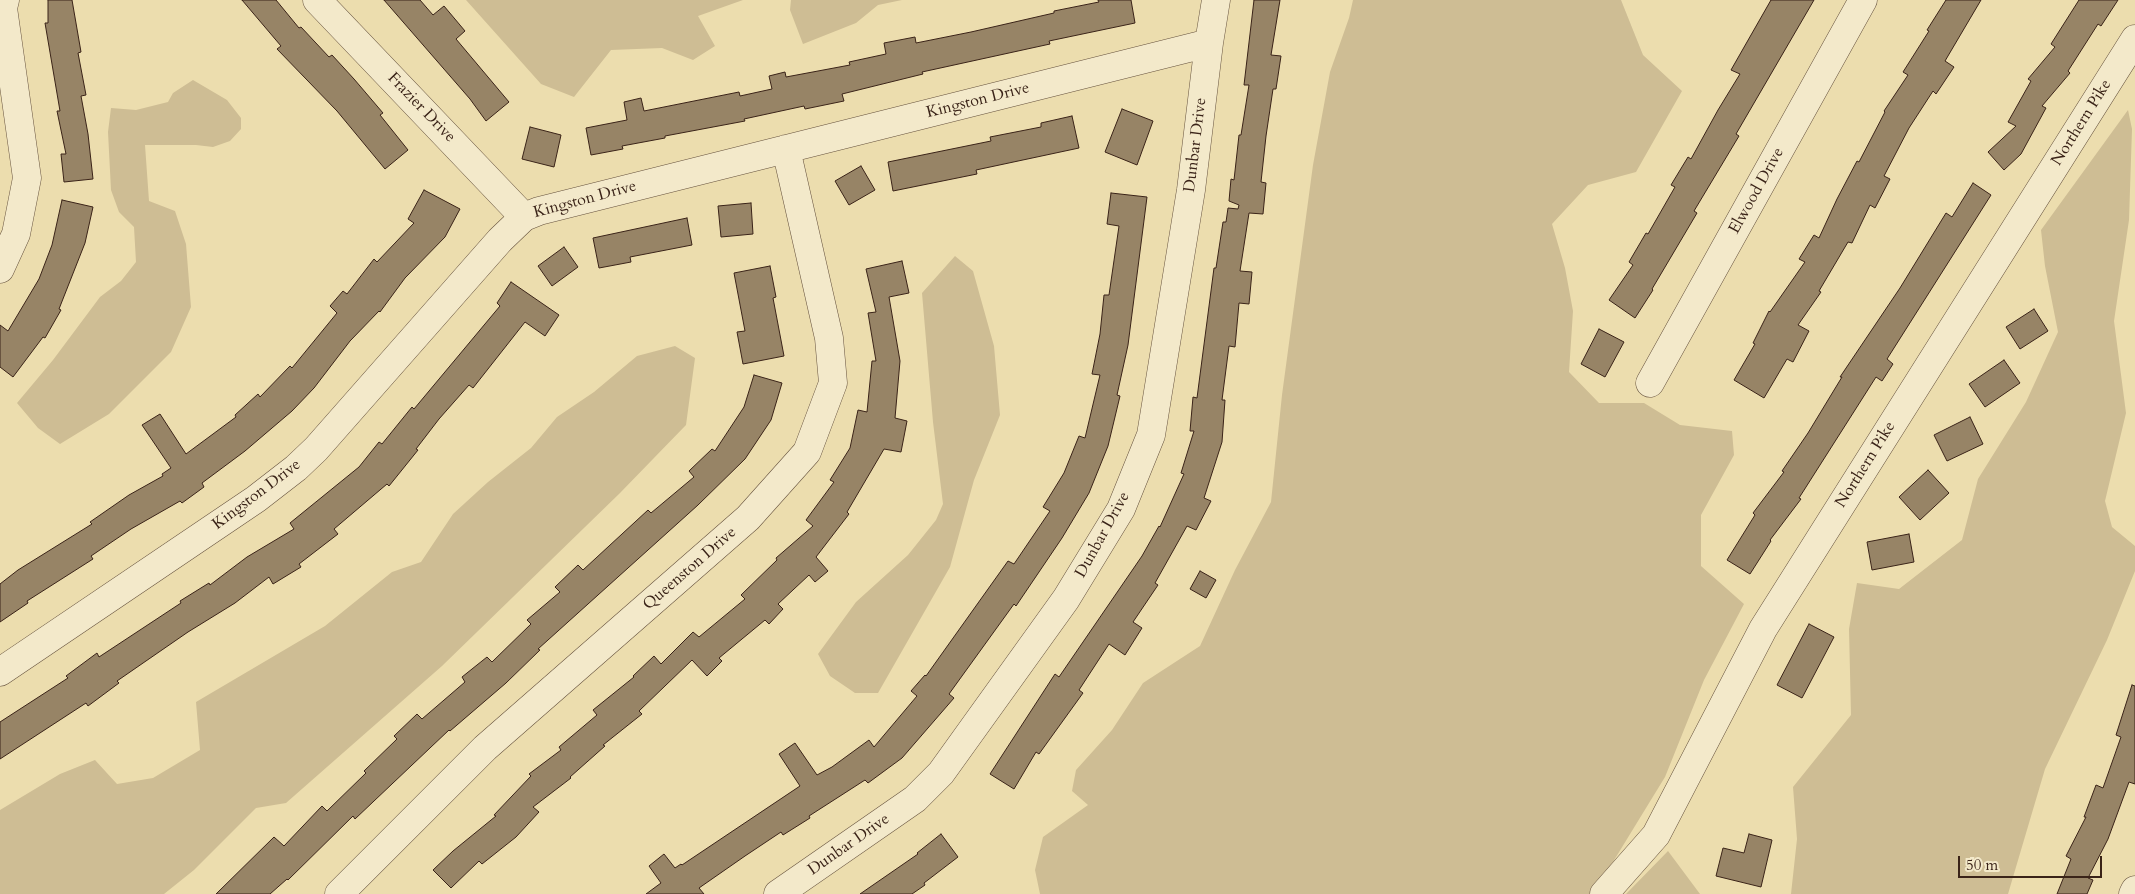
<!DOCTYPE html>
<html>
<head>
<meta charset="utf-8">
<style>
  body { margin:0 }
  #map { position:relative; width:2135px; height:894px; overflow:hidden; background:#ecddae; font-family:Cardo,serif }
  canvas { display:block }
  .scale { position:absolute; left:1958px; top:856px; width:144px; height:22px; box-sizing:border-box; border:2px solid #3a2318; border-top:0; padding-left:6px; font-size:15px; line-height:18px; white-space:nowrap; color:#3a2318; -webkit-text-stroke:4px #f3e9ca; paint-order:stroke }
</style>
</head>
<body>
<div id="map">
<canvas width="2135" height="894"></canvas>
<div class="scale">50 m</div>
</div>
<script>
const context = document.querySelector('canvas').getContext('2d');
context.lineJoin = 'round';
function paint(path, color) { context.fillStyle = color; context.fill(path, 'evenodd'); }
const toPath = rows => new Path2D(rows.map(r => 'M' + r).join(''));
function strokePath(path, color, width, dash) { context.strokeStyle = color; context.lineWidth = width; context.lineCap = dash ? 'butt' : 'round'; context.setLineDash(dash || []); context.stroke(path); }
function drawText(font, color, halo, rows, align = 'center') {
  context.font = font + ' Cardo,serif'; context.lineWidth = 4.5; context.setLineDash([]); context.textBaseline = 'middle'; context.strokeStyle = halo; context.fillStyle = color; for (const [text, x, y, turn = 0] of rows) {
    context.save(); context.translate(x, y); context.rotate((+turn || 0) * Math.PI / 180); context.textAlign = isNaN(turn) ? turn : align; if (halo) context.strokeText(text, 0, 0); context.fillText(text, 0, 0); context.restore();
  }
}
const green = toPath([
  [466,0,743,0,698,16,715,46,693,60,662,48,611,50,574,97,541,84],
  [791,0,902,0,878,5,856,23,803,44,790,10],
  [1353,0,1621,0,1643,55,1682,91,1636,172,1588,185,1552,224,1565,268,1573,311,1569,372,1599,403,1644,403,1680,425,1732,431,1734,455,1701,515,1701,566,1744,604,1704,680,1665,777,1597,888,1589,894,1040,894,1035,870,1043,837,1088,805,1072,791,1076,770,1112,730,1143,683,1200,646,1235,570,1271,502,1282,395,1313,165,1330,72,1349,18],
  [193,80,227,100,241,118,241,129,230,141,213,147,196,145,145,145,149,201,175,211,186,244,191,307,171,352,109,414,60,444,38,428,17,403,53,360,100,297,121,281,136,262,134,227,119,212,111,190,108,132,111,108,136,110,168,102,173,93],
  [2128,110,2132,129,2129,220,2114,321,2126,413,2105,501,2112,527,2135,546,2135,571,2107,640,2045,769,2008,894,1791,894,1797,839,1793,787,1851,715,1849,629,1857,583,1899,589,1962,540,1978,479,2026,402,2058,332,2045,266,2041,230],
  [955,256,973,271,994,346,1000,415,974,480,950,567,878,693,855,693,830,676,818,654,856,602,908,555,936,520,943,504,933,422,922,293],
  [675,346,695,358,686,425,620,493,442,666,286,803,256,808,194,870,164,894,0,894,0,810,60,774,95,760,117,784,153,778,200,750,196,702,325,626,392,572,421,562,453,514,488,482,531,448,557,417,594,392,637,356],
  [1668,851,1700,894,1626,894]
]);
const building = toPath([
  [48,0,72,0,81,52,78,53,86,95,81,96,88,134,93,179,64,182,61,154,66,154,57,111,60,111,45,23,48,23,48,0],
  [242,0,276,0,299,28,301,27,329,57,332,55,354,79,383,113,380,115,408,150,385,169,337,111,277,49,281,46,242,0],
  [384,0,420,0,433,15,444,6,465,31,456,39,509,102,486,121,470,99,384,0],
  [1098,0,1131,0,1135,23,1049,41,1050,44,922,72,923,74,842,94,844,101,805,109,804,106,744,119,745,121,665,136,665,138,622,146,623,149,591,155,586,128,627,120,624,102,641,98,644,111,739,92,740,96,772,89,769,76,785,72,786,77,850,65,849,62,886,54,884,43,915,37,916,43,971,32,1054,13,1054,11,1099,2,1098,0],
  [1254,0,1280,0,1271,55,1281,56,1276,89,1273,89,1266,136,1261,182,1266,183,1263,214,1249,213,1240,271,1252,272,1249,304,1239,303,1235,347,1229,346,1222,400,1225,400,1222,442,1204,498,1211,501,1196,530,1187,526,1155,583,1158,585,1133,622,1142,628,1125,655,1109,644,1079,690,1083,693,1039,754,1036,752,1014,789,990,774,1055,674,1059,677,1142,556,1159,526,1160,527,1184,474,1181,473,1194,431,1190,431,1193,397,1197,398,1214,268,1216,268,1223,222,1226,222,1228,208,1238,209,1239,205,1229,201,1231,179,1234,180,1239,135,1241,135,1249,85,1244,85,1254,0],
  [1771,0,1814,0,1736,134,1739,136,1694,211,1697,213,1652,289,1653,290,1635,318,1609,300,1633,265,1629,262,1646,233,1648,234,1675,187,1671,185,1688,157,1691,159,1718,110,1740,74,1731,70,1771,0],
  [1946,0,1981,0,1945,61,1954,67,1936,94,1933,91,1909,128,1884,176,1890,179,1875,208,1870,205,1852,243,1848,242,1819,291,1821,292,1798,325,1809,331,1793,362,1787,359,1764,398,1734,380,1755,344,1753,343,1769,311,1770,312,1805,262,1799,259,1814,235,1819,238,1837,199,1857,161,1859,162,1885,112,1884,111,1908,75,1903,72,1929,31,1927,30,1946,0],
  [2079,0,2118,0,2101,26,2098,24,2068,71,2070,73,2042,106,2046,108,2021,154,2004,170,1988,152,2016,126,2008,122,2031,81,2028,79,2055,47,2051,44,2079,0],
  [1122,109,1153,121,1137,165,1105,152,1122,109],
  [1072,116,1079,148,976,170,977,174,893,191,888,162,991,141,990,137,1041,127,1041,123,1072,116],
  [530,127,561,135,554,167,522,159,530,127],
  [861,166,875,190,849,205,835,181,861,166],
  [1973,183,1991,195,1887,359,1893,364,1882,381,1876,377,1799,498,1801,499,1770,540,1771,541,1750,574,1727,560,1755,515,1753,513,1784,472,1782,471,1808,433,1842,377,1840,377,1900,288,1946,213,1952,217,1973,183],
  [424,190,460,209,445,237,405,278,380,312,379,311,350,341,314,388,292,411,245,451,202,483,204,487,182,503,180,501,131,529,91,556,93,559,27,601,28,603,0,622,0,584,18,570,92,524,90,522,129,495,163,476,162,474,171,468,142,425,160,414,186,454,236,417,235,415,258,394,260,397,290,366,292,368,337,313,330,306,343,291,347,294,374,259,377,262,414,223,408,219,424,190],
  [1111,193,1147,197,1128,345,1117,395,1120,396,1108,446,1089,493,1062,538,1016,606,1014,604,949,694,954,698,902,758,868,783,865,780,809,816,810,818,783,835,781,832,745,856,699,888,704,894,646,894,661,883,649,866,664,854,675,868,681,864,682,865,800,786,779,754,795,743,817,775,832,767,869,740,874,747,917,696,911,691,925,675,926,676,1008,561,1014,564,1050,511,1043,507,1064,473,1079,436,1085,438,1100,375,1092,374,1100,334,1104,295,1109,295,1119,226,1107,224,1111,193],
  [62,200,93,207,85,243,59,309,61,310,45,338,43,337,13,377,0,367,0,325,8,331,39,279,52,245,62,200],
  [751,203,753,234,721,237,718,206,751,203],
  [687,218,692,245,630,257,631,262,599,268,593,238,687,218],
  [564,247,578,267,552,286,538,266,564,247],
  [902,261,909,293,889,297,900,361,895,418,907,421,901,452,884,449,847,512,849,514,816,557,828,571,815,582,809,575,778,604,783,609,769,624,765,620,719,658,722,661,707,676,692,660,639,711,642,714,603,745,605,746,570,777,571,778,533,807,539,812,516,837,482,864,479,861,451,888,433,870,453,851,496,816,494,815,531,776,529,774,561,750,559,747,597,715,593,710,634,677,633,676,654,656,661,664,693,632,699,637,745,599,741,595,777,560,776,558,813,526,806,520,834,482,830,480,850,448,858,410,867,412,872,361,876,361,868,313,876,312,866,269,902,261],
  [770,266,776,297,773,298,784,356,743,364,737,332,745,331,734,273,770,266],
  [511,282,559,315,545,336,525,322,473,388,469,385,439,419,416,449,418,450,389,486,387,484,334,529,338,534,299,564,301,567,273,584,269,577,235,603,188,632,117,681,119,683,88,706,86,703,0,759,0,722,68,678,66,676,97,653,99,657,181,603,180,601,209,583,210,585,247,557,294,529,290,523,359,467,379,442,382,444,412,407,414,409,500,306,497,303,511,282],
  [2034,309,2048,331,2020,349,2006,327,2034,309],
  [1599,329,1624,342,1605,377,1581,364,1599,329],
  [2004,360,2020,383,1985,407,1969,384,2004,360],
  [754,375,782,383,771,420,745,459,698,505,538,649,540,650,506,683,450,731,449,730,355,819,353,816,288,880,287,879,270,894,216,894,274,837,284,846,322,806,327,811,366,773,364,771,397,739,394,736,417,714,422,719,465,682,462,677,487,657,492,662,531,624,527,620,560,592,555,587,578,565,583,570,648,510,651,513,694,477,689,471,712,449,715,451,744,407,754,375],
  [1970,417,1983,444,1947,461,1934,435,1970,417],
  [1928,470,1949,493,1920,520,1899,497,1928,470],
  [1909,534,1914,562,1872,570,1867,542,1909,534],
  [1200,571,1216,580,1206,598,1190,589,1200,571],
  [1809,624,1834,637,1802,698,1777,685,1809,624],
  [2132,685,2135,686,2135,784,2129,782,2108,839,2088,878,2093,880,2087,894,2057,894,2071,859,2066,856,2086,817,2084,817,2096,785,2103,788,2121,737,2116,735,2132,685],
  [941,834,958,857,924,883,925,885,912,894,860,894,918,854,917,853,941,834],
  [1749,834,1772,840,1761,887,1716,876,1723,848,1744,853,1749,834]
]);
const minor = toPath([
  [317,0,524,217],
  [0,269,16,234,27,178,3,8,5,0],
  [1650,383,1863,0],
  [0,672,256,499,296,468,316,449,500,240,524,217,539,211,1209,43],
  [339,894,485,748,748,518,807,452,833,383,829,338,786,149],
  [778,894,915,799,941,773,1066,599,1121,509,1151,435,1191,190,1209,43,1216,0],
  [1604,894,1656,835,1763,629,2135,39],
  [2133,894,2135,890]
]);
const streetNames = [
  ["Kingston Drive",978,101,-14],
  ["Frazier Drive",421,108,46],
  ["Northern Pike",2082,123,-58],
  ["Dunbar Drive",1196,145,-83],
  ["Elwood Drive",1757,191,-61],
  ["Kingston Drive",585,200,-15],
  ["Northern Pike",1866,465,-58],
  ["Kingston Drive",257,495,-37],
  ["Dunbar Drive",1103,535,-61],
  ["Queenston Drive",690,569,-41],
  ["Dunbar Drive",849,845,-35]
];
paint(green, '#cebd94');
paint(building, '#978466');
strokePath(building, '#3a2318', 1);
strokePath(minor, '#66523e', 29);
strokePath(minor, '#f3e9ca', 28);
drawText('16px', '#3a2318', '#f3e9ca', streetNames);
</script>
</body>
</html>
